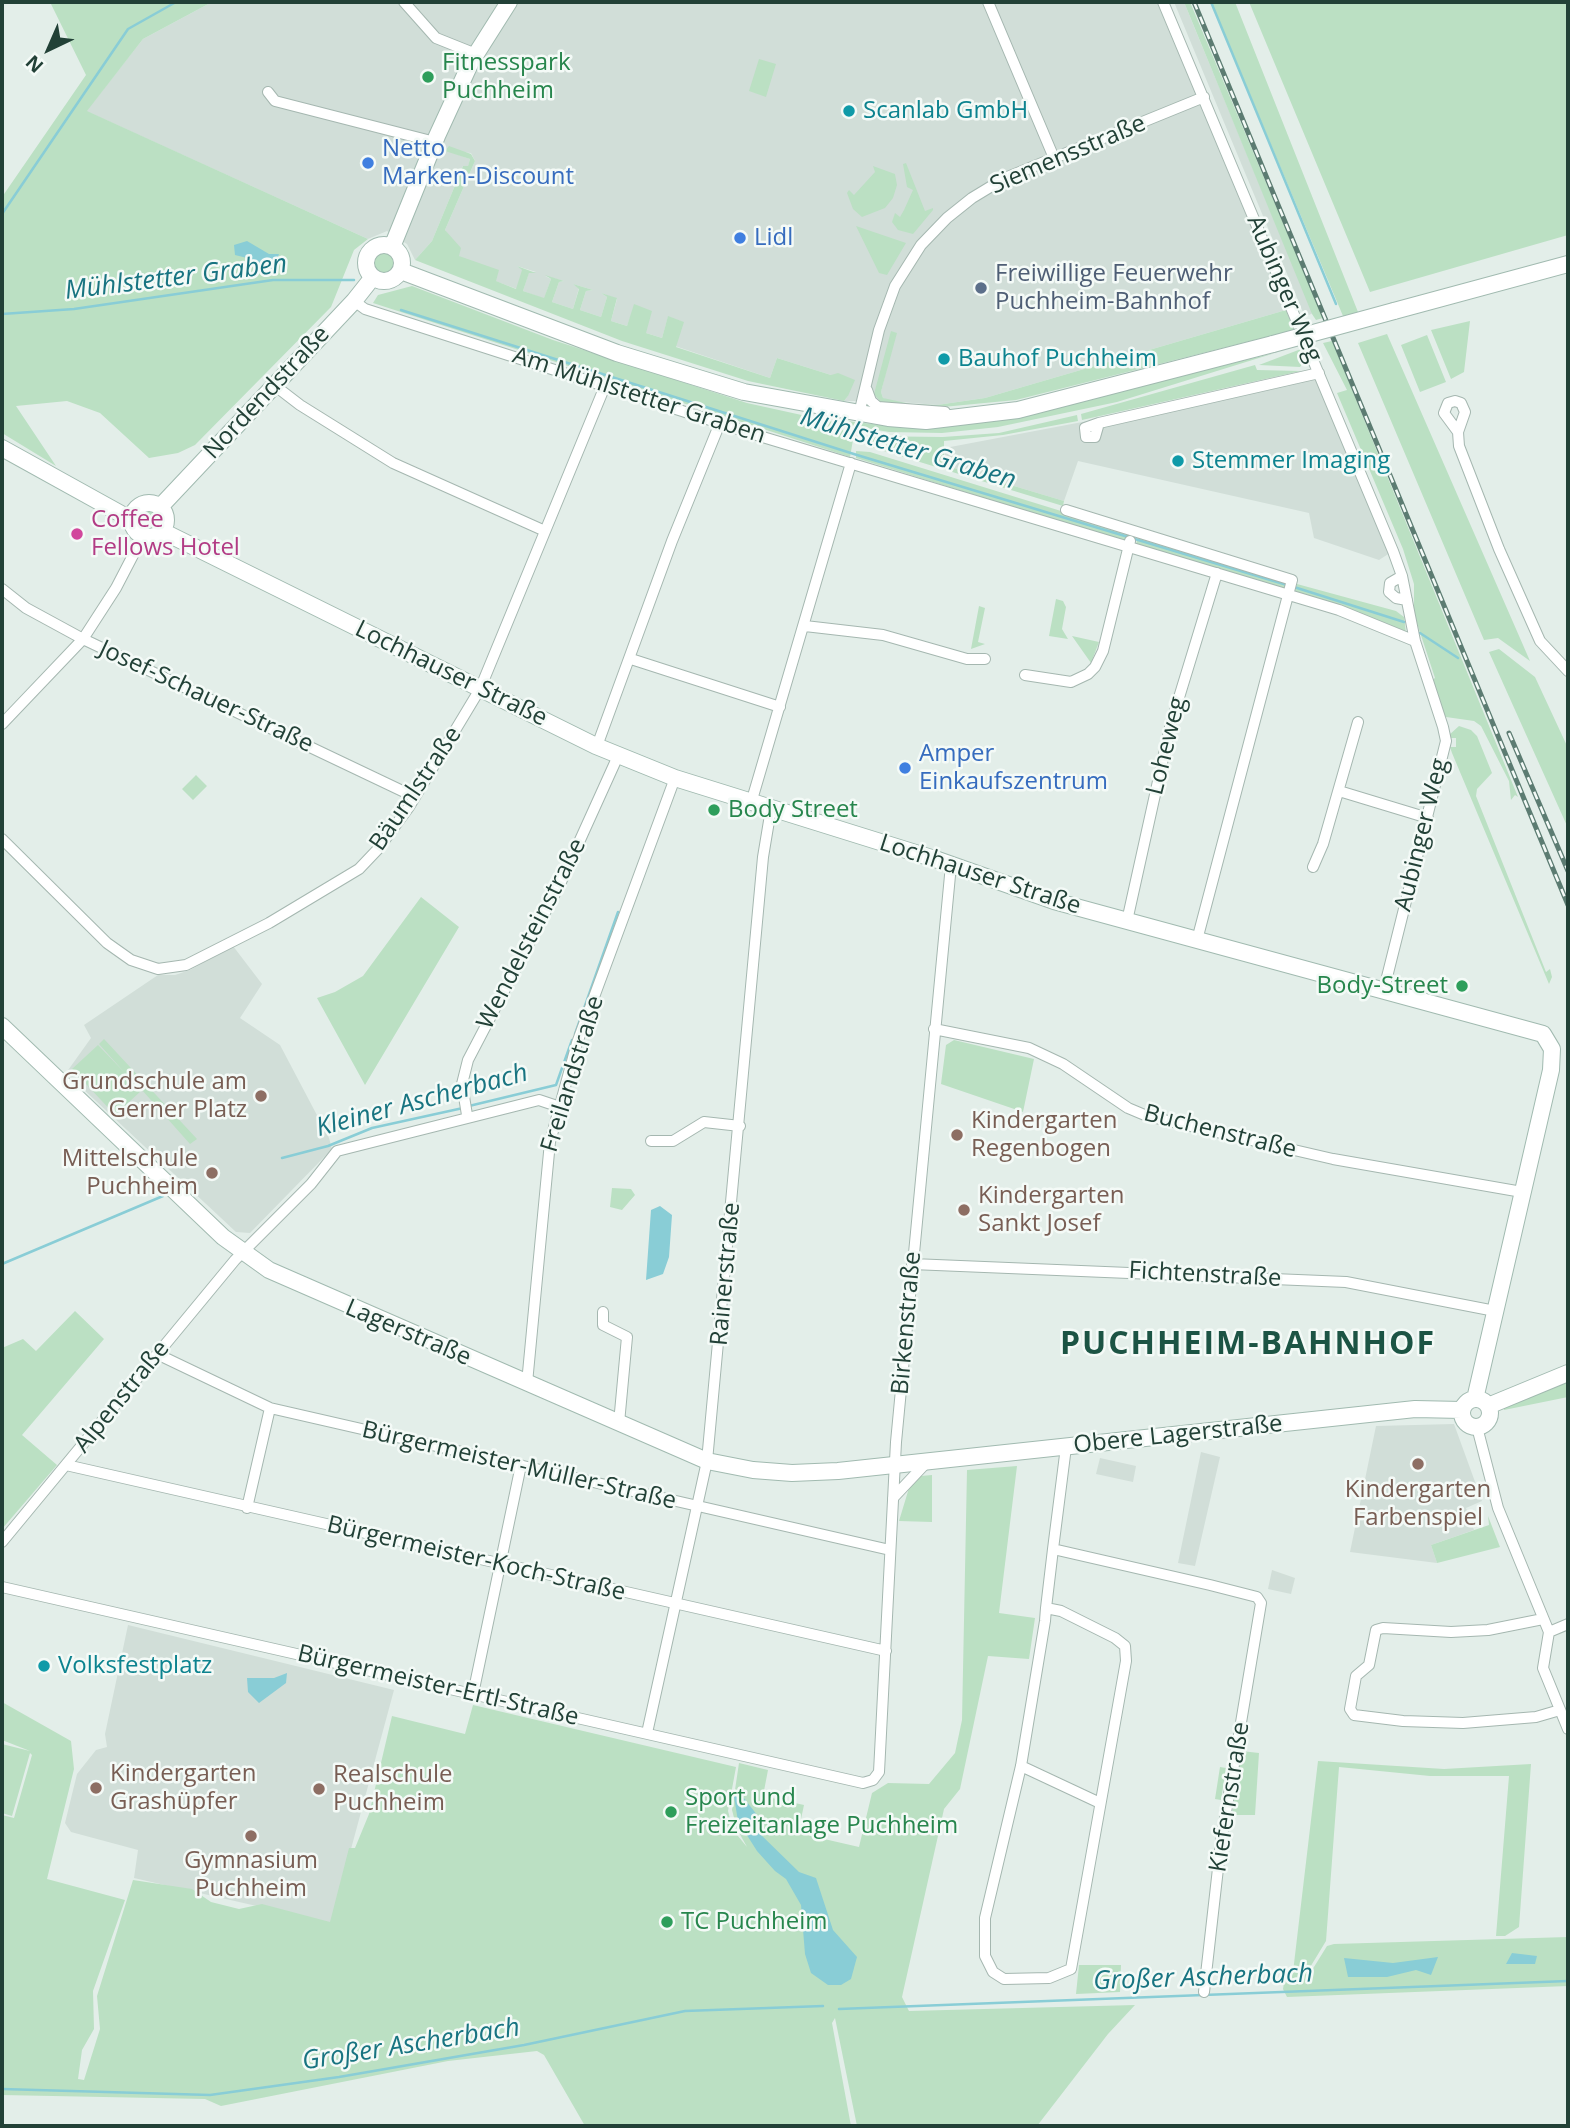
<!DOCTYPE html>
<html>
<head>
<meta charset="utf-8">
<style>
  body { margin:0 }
  #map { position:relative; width:1570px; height:2128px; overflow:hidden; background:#e3eee9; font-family:"Open Sans",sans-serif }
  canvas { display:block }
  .frame { position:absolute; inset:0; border:4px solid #224137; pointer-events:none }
  .north { position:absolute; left:14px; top:14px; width:70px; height:70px; -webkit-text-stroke:5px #f4faf7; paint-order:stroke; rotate:224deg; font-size:19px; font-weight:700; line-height:28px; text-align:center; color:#224137 }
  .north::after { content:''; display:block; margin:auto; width:24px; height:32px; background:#224137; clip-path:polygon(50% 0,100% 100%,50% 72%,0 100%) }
</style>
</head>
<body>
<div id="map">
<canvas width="1570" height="2128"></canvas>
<div class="frame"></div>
<div class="north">N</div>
</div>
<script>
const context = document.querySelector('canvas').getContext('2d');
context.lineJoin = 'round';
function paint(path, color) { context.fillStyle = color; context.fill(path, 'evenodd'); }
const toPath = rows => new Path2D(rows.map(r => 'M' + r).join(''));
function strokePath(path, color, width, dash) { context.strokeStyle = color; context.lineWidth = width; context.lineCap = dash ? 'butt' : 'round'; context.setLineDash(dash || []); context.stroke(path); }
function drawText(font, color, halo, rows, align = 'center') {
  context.font = font + ' "Open Sans",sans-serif'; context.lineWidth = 5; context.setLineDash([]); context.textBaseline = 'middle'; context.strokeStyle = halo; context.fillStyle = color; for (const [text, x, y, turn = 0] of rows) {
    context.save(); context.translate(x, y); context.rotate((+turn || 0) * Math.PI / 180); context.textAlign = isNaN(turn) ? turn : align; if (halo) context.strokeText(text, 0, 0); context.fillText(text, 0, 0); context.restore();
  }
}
const built = toPath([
  [212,2,1157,2,1286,310,985,398,937,405,889,401,883,398,881,392,887,368,877,401,844,401,848,396,831,375,777,358,770,378,675,346,683,322,668,317,662,338,646,333,635,305,627,326,611,321,617,299,601,293,607,297,601,317,580,310,586,291,593,290,573,284,579,288,573,309,552,302,559,282,564,281,545,276,551,279,544,299,523,291,529,272,536,272,517,266,523,270,517,289,495,281,459,256,445,230,475,161,471,153,445,150,470,159,468,167,463,166,432,241,415,260,407,244,387,231,368,239,86,111,143,39],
  [1174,2,1184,2,1197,34,1313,313,1305,317],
  [1320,377,1393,551,1379,560,1314,538,1309,513,1078,461,1064,501,944,465,945,448],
  [233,946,262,984,240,1018,280,1045,329,1138,332,1149,250,1233,236,1232,66,1073,91,1038,84,1025,158,975,175,975,190,970],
  [1454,1424,1482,1501,1466,1508,1474,1530,1431,1545,1437,1563,1350,1552,1376,1426],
  [1201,1452,1220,1457,1195,1566,1178,1563],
  [1100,1458,1136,1466,1133,1482,1096,1474],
  [1272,1570,1295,1578,1291,1594,1268,1589],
  [128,1625,394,1690,331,1923,134,1878,138,1850,71,1832,65,1823,77,1774,96,1750,107,1747,105,1734]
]);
const green = toPath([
  [50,2,212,2,143,39,87,111,368,239,354,250,331,307,195,445,178,453,149,458,100,413,67,401,16,406,56,466,2,433,2,197,86,75],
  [1184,2,1190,2,1323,318,1316,320,1312,314],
  [1211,2,1235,2,1358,312,1343,316],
  [1249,2,1568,2,1568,235,1370,292],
  [759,59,776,64,766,97,749,91],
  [449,146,471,154,475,161,445,230,461,248,459,256,499,270,496,281,516,289,522,270,517,266,536,273,529,273,523,291,544,298,551,279,545,275,564,281,559,282,552,302,573,309,579,289,573,284,593,290,586,291,580,310,601,317,607,297,601,293,617,298,611,321,627,326,634,304,652,311,646,333,662,338,668,316,684,322,676,347,770,378,777,358,831,375,838,373,855,380,848,396,844,401,748,381,622,341,415,260,432,241,463,166,468,166,470,159,445,151],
  [906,163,925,211,933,208,933,210,913,234,898,230,892,222,895,213,900,217,904,210,913,190,907,187,903,164],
  [873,166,895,174,897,185,893,198,885,208,862,217,853,209,847,193,849,190,854,195,875,172],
  [856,226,906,243,887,275,879,273],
  '370 263a14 14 0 1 1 28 0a14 14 0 1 1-28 0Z',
  [412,286,553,340,747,403,838,423,844,432,854,434,850,457,373,303,378,295],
  [1286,310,1294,330,1016,400,922,409,883,405,874,394,891,331,897,333,881,392,883,398,911,404,937,405,985,398],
  [1470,321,1464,372,1451,379,1431,330],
  [1387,334,1530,661,1498,638,1484,640,1358,343],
  [1427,335,1446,382,1420,392,1401,345],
  [1332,341,1518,797,1515,795,1511,800,1509,781,1481,726,1474,721,1446,717,1441,713,1432,680,1435,678,1414,614,1414,584,1403,549,1337,393,1347,390,1323,343],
  [1301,349,1303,363,1300,367,1259,365],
  [1275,353,1117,402,998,427,942,433,889,432,848,425,847,421,890,426,941,426,1162,380],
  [1255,365,1257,370,1301,371,1082,420,1081,414],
  [1077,415,1078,421,1003,435,944,441,944,465,1064,501,1063,506,871,447,861,436,943,437,999,433],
  [856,451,870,452,1129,532,1126,542,856,458],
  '139 521a10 10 0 1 1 20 0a10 10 0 1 1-20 0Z',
  [1138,535,1287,581,1284,590,1136,545],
  [1297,584,1396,611,1404,617,1406,633,1294,594],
  [1056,599,1063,601,1066,607,1062,629,1068,639,1049,636],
  [979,606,985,608,978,642,985,644,971,649],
  [1072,636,1099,642,1091,663],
  [1499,649,1535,677,1568,748,1568,828,1489,652],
  [1459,726,1471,730,1477,736,1492,773,1477,789,1476,796,1546,972,1550,969,1552,977,1549,984,1452,753,1450,747,1456,747,1456,738,1450,738,1449,735],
  [196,775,207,786,193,800,182,789],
  [421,897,459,927,365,1085,317,998,335,992,363,976],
  [104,1039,197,1139,190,1144,142,1090,115,1115,72,1069,98,1045,125,1073,99,1044],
  [954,1040,1034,1059,1023,1112,941,1084,946,1045],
  [612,1188,631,1189,635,1195,622,1210,610,1207],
  [75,1311,104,1339,22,1435,57,1465,2,1529,2,1348,23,1339,36,1351],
  [1568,1380,1568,1397,1504,1410,1504,1407],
  [1017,1466,999,1613,1035,1618,1029,1659,988,1656,960,1789,944,1809,902,1997,909,2011,1135,2005,1108,2034,1037,2126,857,2126,835,2018,832,2023,851,2126,585,2126,544,2055,537,2051,448,2061,221,2106,205,2099,2,2095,2,1815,14,1818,32,1755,30,1753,12,1816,2,1813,2,1744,30,1751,2,1740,2,1702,71,1741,74,1769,47,1879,125,1900,93,1991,94,2029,82,2050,78,2079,84,2080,100,2029,97,1996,133,1880,192,1889,211,1902,239,1909,262,1904,330,1922,349,1848,355,1848,369,1814,392,1716,465,1734,473,1705,736,1767,728,1811,733,1830,747,1847,737,1829,732,1810,739,1763,768,1770,763,1796,804,1805,798,1833,859,1847,872,1793,888,1783,929,1784,955,1753,962,1720,967,1470],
  [932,1475,932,1522,899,1521,909,1488,921,1476],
  [1488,1516,1500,1547,1437,1563,1431,1545,1489,1525],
  [1241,1751,1259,1753,1255,1815,1232,1815],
  [1318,1761,1444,1769,1531,1764,1519,1927,1505,1936,1496,1936,1509,1776,1430,1776,1339,1767,1326,1941,1306,1974,1309,1975,1327,1946,1334,1944,1568,1937,1568,1986,1287,1997,1283,1989,1285,1977,1293,1972],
  [1220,1767,1226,1768,1221,1800,1215,1799],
  [1079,1965,1121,1965,1120,1992,1076,1994]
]);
const water = toPath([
  [247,241,269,254,279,254,272,272,251,259,235,255,234,245],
  [660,1206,672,1215,669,1257,663,1274,646,1280,651,1210],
  [287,1673,286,1683,259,1703,248,1692,247,1678,274,1678],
  [740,1793,761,1820,757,1831,799,1872,816,1878,833,1930,857,1957,851,1979,841,1985,828,1985,811,1973,805,1954,801,1905,786,1879,775,1871,757,1851,738,1821,734,1797],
  [1512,1953,1537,1956,1535,1964,1506,1964],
  [1438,1957,1431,1975,1416,1970,1387,1977,1348,1977,1344,1958,1393,1963]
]);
const stream = toPath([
  [1211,2,1336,304],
  [2,214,128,29,176,2],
  [401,310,857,455,1287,585],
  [2,314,74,309,273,280,354,280],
  [1294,587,1404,622],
  [1420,633,1458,658],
  [575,1034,618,912],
  [469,1106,556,1085,572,1040],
  [282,1158,328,1146,372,1128,463,1108],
  [2,1264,163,1196],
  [839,2009,1568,1981],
  [2,2089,210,2095,339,2077,524,2045,685,2011,823,2006]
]);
const street = toPath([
  [404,2,436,38,476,54],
  [988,2,1054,158],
  [1163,2,1393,551,1402,576,1415,641,1443,727,1446,741,1384,989],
  [268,92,275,101,435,142],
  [354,301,365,309,766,438,1339,610,1415,641],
  [274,385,300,405,393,463,545,531],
  [867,390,871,401,878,407,945,412],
  [859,414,879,330,895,286,921,245,947,218,972,198,1005,178,1204,97],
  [1099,423,1319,373],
  [1099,423,1095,437,1086,437,1085,428,1099,423],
  [1458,432,1444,413,1448,403,1455,401,1461,403,1465,412,1458,432,1459,446,1499,549,1540,641,1568,671],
  [1066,510,1292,580,1197,940],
  [1402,576,1390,583,1389,592,1396,598,1407,600],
  [2,589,26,608,83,639,415,797],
  [805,626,883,635,967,659,985,659],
  [631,659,780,707],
  [1025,675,1071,682,1088,674,1095,667,1103,651,1130,541],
  [2,724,83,639,116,588,143,536],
  [597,746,672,541,720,423],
  [1339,791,1428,818],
  [751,803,851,463],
  [2,839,107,943,131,960,158,969,186,965,269,923,359,869,378,849,409,807,480,689,605,386],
  [1313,867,1323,844,1358,722],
  [1127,921,1170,727,1217,573],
  [934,1029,1029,1048,1063,1064,1128,1108,1147,1116,1333,1159,1522,1192],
  [467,1115,462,1084,468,1060,561,882,618,756],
  [651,1141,673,1141,704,1122,740,1126],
  [912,1264,1346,1282,1495,1311],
  [603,1312,603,1325,627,1337,619,1423],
  [157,1354,270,1408,890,1550],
  [527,1383,550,1142,577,1043,675,778],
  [1477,1427,1498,1508,1549,1632,1543,1668,1568,1729],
  [66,1465,886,1651],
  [893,1498,927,1462],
  [247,1508,270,1408],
  [2,1542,235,1260,311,1184,337,1151,539,1100,560,1107],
  [1053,1549,1210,1585,1257,1597,1261,1603,1221,1842,1204,1992],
  [2,1587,863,1783,873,1780,879,1772,896,1442,951,865],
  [1046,1608,1061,1611,1115,1638,1125,1646,1126,1661,1071,1969,1049,1978,1004,1979,993,1972,985,1956,985,1918,1021,1766,1045,1621,1046,1608,1053,1549,1066,1447],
  [1543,1619,1488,1630,1451,1632,1383,1628,1376,1630,1369,1665,1356,1676,1350,1709,1354,1715,1403,1721,1463,1723,1536,1717,1560,1710],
  [1549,1632,1568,1624],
  [473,1694,521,1465],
  [647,1733,707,1461,763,857,771,809],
  [1021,1766,1100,1803]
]);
const secondary = toPath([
  '366 263a18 18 0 1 1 36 0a18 18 0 1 1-36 0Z',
  [392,247,437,136,471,62,509,2],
  [401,271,617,353,744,392,888,418,926,421,1018,410,1273,344],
  [1394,311,1568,264],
  [2,448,132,520],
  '132 520a17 17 0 1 1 34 0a17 17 0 1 1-34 0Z',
  [160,507,354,301,373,277],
  [162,531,596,746,675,778,938,860,1054,901,1543,1034,1552,1049,1551,1070,1475,1399],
  [2,1026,223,1237,269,1270,707,1461,753,1470,792,1473,838,1471,1415,1409,1462,1410],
  '1462 1413a14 14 0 1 1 28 0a14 14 0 1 1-28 0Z',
  [1488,1406,1568,1373]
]);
const rail = toPath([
  [1194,2,1568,905],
  [1509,733,1568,871]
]);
const secondaryBridge = toPath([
  [1273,344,1394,311]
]);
const markers = [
  [428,77,7,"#2e9e5b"],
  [849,111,7,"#0f9aa8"],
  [368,163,7,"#3f7fe0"],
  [740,238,7,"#3f7fe0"],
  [981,288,7,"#5c6f8a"],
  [944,359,7,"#0f9aa8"],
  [1178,461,7,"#0f9aa8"],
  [77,534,7,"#d1479c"],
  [905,768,7,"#3f7fe0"],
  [714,810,7,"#2e9e5b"],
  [1462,986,7,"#2e9e5b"],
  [261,1096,7,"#8d6e63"],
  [957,1135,7,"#8d6e63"],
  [212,1173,7,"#8d6e63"],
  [964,1210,7,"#8d6e63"],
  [1418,1464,7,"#8d6e63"],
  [44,1666,7,"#0f9aa8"],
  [96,1788,7,"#8d6e63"],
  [319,1789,7,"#8d6e63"],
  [671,1812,7,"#2e9e5b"],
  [251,1836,7,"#8d6e63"],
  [667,1922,7,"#2e9e5b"]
];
const leisureNames = [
  ["Fitnesspark",442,63],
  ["Puchheim",442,91],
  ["Body Street",728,810],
  ["Body-Street",1448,986,"right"],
  ["Sport und",685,1798],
  ["Freizeitanlage Puchheim",685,1826],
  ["TC Puchheim",681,1922]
];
const cultureNames = [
  ["Scanlab GmbH",863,111],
  ["Bauhof Puchheim",958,359],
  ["Stemmer Imaging",1192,461],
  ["Volksfestplatz",58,1666]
];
const shopNames = [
  ["Netto",382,149],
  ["Marken-Discount",382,177],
  ["Lidl",754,238],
  ["Amper",919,754],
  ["Einkaufszentrum",919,782]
];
const streetNames = [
  ["Siemensstraße",1068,155,-23],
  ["Aubinger Weg",1284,289,67],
  ["Nordendstraße",267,393,-47],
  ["Am Mühlstetter Graben",639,396,18],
  ["Lochhauser Straße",451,674,26],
  ["Josef-Schauer-Straße",206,697,25],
  ["Loheweg",1167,746,-76],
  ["Bäumlstraße",416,789,-56],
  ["Aubinger Weg",1422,835,-76],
  ["Lochhauser Straße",980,875,18],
  ["Wendelsteinstraße",532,934,-63],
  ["Freilandstraße",573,1074,-73],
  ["Buchenstraße",1220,1132,14],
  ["Rainerstraße",726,1274,-85],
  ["Fichtenstraße",1205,1275,3],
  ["Birkenstraße",907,1323,-85],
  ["Lagerstraße",408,1333,23],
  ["Alpenstraße",122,1397,-51],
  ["Obere Lagerstraße",1178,1435,-6],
  ["Bürgermeister-Müller-Straße",519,1466,13],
  ["Bürgermeister-Koch-Straße",476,1559,13],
  ["Bürgermeister-Ertl-Straße",438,1686,13],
  ["Kiefernstraße",1230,1797,-81]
];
const serviceNames = [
  ["Freiwillige Feuerwehr",995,274],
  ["Puchheim-Bahnhof",995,302]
];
const hotelNames = [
  ["Coffee",91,520],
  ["Fellows Hotel",91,548]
];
const educationNames = [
  ["Grundschule am",247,1082,"right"],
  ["Gerner Platz",247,1110,"right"],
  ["Kindergarten",971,1121],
  ["Regenbogen",971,1149],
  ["Mittelschule",198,1159,"right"],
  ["Puchheim",198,1187,"right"],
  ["Kindergarten",978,1196],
  ["Sankt Josef",978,1224],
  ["Kindergarten",1418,1490,"center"],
  ["Farbenspiel",1418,1518,"center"],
  ["Kindergarten",110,1774],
  ["Grashüpfer",110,1802],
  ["Realschule",333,1775],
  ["Puchheim",333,1803],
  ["Gymnasium",251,1861,"center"],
  ["Puchheim",251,1889,"center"]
];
const waterNames = [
  ["Mühlstetter Graben",176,278,-7],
  ["Mühlstetter Graben",908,449,17],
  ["Kleiner Ascherbach",422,1101,-15],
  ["Großer Ascherbach",1203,1978,-2],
  ["Großer Ascherbach",411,2045,-9]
];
const districtNames = [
  ["PUCHHEIM-BAHNHOF",1248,1345]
];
paint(built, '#d1ded8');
paint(green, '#bbe0c3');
paint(water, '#89cdd6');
strokePath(stream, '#89cdd6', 2.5);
strokePath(street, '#a5b7b0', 12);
strokePath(secondary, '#a1bab0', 18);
strokePath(street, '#fff', 10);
strokePath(secondary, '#fff', 16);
strokePath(rail, '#5c7c72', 5);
strokePath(rail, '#f4faf7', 2.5, [8]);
strokePath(secondaryBridge, '#a1bab0', 18, []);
strokePath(secondaryBridge, '#fff', 16);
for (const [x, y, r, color] of markers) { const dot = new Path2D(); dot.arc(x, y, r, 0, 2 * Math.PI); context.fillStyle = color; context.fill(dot); strokePath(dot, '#f4faf7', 2.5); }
drawText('24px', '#27864d', '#f4faf7', leisureNames, 'left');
drawText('24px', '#0d838f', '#f4faf7', cultureNames, 'left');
drawText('24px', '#366cbe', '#f4faf7', shopNames, 'left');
drawText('24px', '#224137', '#f4faf7', streetNames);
drawText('24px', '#4e5e75', '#f4faf7', serviceNames, 'left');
drawText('24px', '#b23c85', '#f4faf7', hotelNames, 'left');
drawText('24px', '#785e54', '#f4faf7', educationNames, 'left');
drawText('italic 26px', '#187481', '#f4faf7', waterNames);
context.letterSpacing = '2px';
drawText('bold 32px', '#1c5444', '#f4faf7', districtNames);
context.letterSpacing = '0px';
</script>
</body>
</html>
